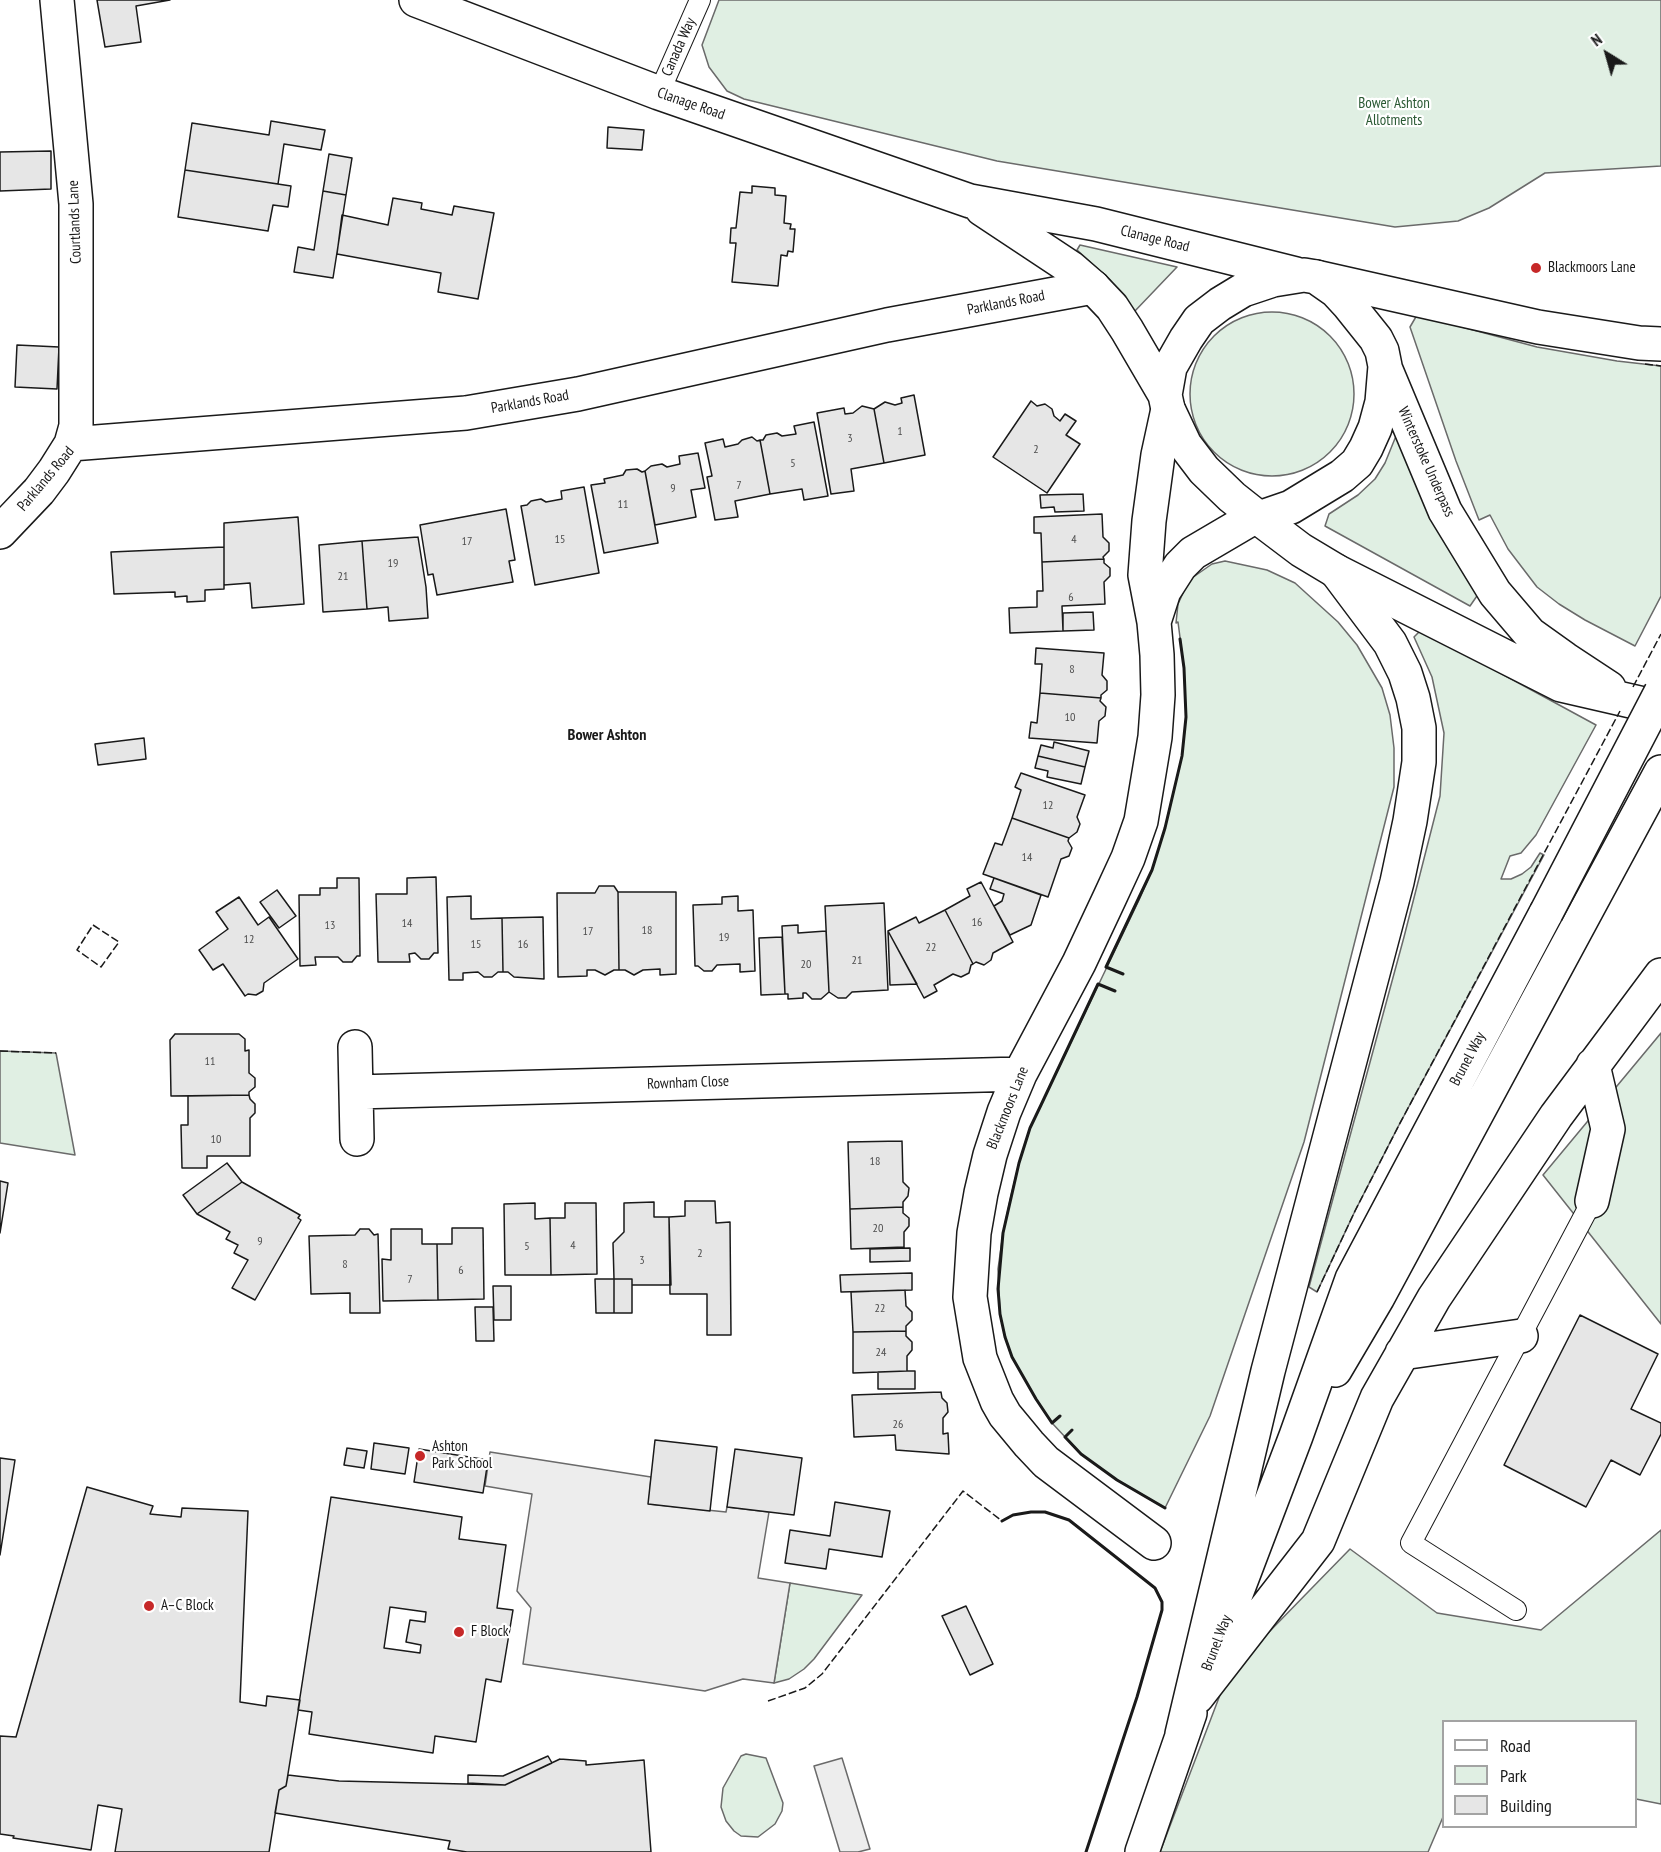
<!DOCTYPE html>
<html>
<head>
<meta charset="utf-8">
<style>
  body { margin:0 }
  #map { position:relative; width:1661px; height:1852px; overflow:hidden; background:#fff; font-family:"PT Sans Narrow",sans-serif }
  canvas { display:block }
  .legend { position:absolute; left:1442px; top:1720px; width:195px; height:108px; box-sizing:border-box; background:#fff; border:2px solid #a3a3a3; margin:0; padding:8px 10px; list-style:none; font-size:18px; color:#1a1a1a }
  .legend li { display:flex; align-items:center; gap:12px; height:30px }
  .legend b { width:30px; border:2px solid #a3a3a3 }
  .north { position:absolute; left:1577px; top:24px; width:60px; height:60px; -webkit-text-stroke:4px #fff; paint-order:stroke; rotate:323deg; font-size:16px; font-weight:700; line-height:24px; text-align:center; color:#1a1a1a }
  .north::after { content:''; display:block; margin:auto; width:21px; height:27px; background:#1a1a1a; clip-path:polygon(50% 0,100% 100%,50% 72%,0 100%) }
</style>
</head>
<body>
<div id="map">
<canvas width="1661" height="1852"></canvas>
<ul class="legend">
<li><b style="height:8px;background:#fff"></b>Road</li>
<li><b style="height:16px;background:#e0efe3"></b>Park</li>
<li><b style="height:16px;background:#e6e6e6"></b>Building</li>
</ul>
<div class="north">N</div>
</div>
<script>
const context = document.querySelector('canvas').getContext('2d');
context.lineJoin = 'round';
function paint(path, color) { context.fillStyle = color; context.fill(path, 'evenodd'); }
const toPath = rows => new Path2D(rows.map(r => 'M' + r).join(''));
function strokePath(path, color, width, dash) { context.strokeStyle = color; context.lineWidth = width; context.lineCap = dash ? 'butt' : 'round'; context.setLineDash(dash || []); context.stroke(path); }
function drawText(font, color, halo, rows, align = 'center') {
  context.font = font + ' "PT Sans Narrow",sans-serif'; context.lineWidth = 4.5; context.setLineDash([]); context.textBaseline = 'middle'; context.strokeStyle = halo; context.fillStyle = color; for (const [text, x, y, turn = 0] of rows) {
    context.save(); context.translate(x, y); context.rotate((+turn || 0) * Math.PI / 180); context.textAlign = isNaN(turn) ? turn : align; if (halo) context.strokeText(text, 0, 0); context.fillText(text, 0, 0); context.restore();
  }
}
const green = toPath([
  [719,0,1661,0,1661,166,1545,173,1489,208,1458,221,1395,227,997,161,744,99,727,91,709,67,702,45,719,0],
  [1080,245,1177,267,1134,312,1109,279,1077,250,1080,245],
  '1190 394a82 82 0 1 1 164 0a82 82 0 1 1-164 0Z',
  [1417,315,1537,347,1617,361,1661,366,1661,596,1635,646,1585,620,1559,604,1537,587,1508,549,1490,515,1479,520,1456,461,1410,327,1417,315],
  [1396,436,1479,593,1470,606,1325,526,1329,514,1358,495,1375,479,1385,463,1396,436],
  [1225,561,1267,570,1295,583,1338,622,1357,645,1382,688,1390,715,1394,748,1394,787,1304,1142,1210,1416,1165,1508,1117,1480,1081,1454,1052,1423,1036,1399,1012,1357,1005,1337,1000,1314,998,1269,1003,1233,1011,1196,1019,1163,1030,1128,1139,900,1152,870,1165,828,1182,756,1186,717,1184,668,1178,622,1176,623,1178,604,1189,580,1212,564,1225,561],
  [1421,630,1596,725,1536,835,1521,853,1510,856,1501,879,1511,879,1522,874,1531,867,1540,853,1544,855,1399,1125,1355,1211,1317,1292,1309,1287,1404,937,1440,796,1444,733,1432,677,1414,637,1421,630],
  [1661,1033,1661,1324,1543,1175,1661,1033],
  [0,1051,56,1053,75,1155,0,1143,0,1051],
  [1661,1530,1661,1804,1636,1799,1636,1722,1444,1722,1443,1817,1428,1852,1160,1852,1228,1674,1350,1549,1437,1613,1541,1630,1661,1530],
  [790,1583,862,1595,814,1659,804,1669,789,1679,774,1683,790,1583],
  [746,1754,766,1758,783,1803,782,1811,775,1824,758,1837,741,1836,734,1831,726,1821,721,1807,723,1788,741,1756,746,1754]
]);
const parking = toPath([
  [490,1452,651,1477,649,1504,726,1512,727,1507,769,1512,758,1578,790,1583,774,1683,743,1679,705,1691,523,1664,531,1608,517,1591,532,1494,485,1486,490,1452],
  [842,1758,870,1849,858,1852,840,1852,814,1766,842,1758]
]);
const building = toPath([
  [97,0,170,0,136,6,141,42,105,47,97,0],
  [271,121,325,130,321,150,284,144,278,184,185,170,192,123,269,135,271,121],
  [608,127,644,130,642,150,607,148,608,127],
  [51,151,51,189,0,191,0,152,51,151],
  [329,154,352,158,346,195,323,191,329,154],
  [185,170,291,186,288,207,273,205,268,231,178,217,185,170],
  [752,186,775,188,775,195,786,196,784,223,791,224,790,229,795,229,793,252,788,251,787,256,781,255,778,286,732,282,736,243,730,243,731,228,736,228,740,192,752,193,752,186],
  [323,191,346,195,333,278,294,272,298,247,314,250,323,191],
  [393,198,422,203,421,209,452,215,454,206,494,213,478,299,438,292,441,273,337,254,342,215,388,225,393,198],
  [17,345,59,347,57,389,15,387,17,345],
  [914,395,925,455,884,463,874,409,885,402,895,405,902,403,901,398,914,395],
  [1031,401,1037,406,1045,404,1052,409,1054,416,1060,421,1065,414,1076,421,1066,435,1080,444,1047,493,993,457,1031,401],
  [862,406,874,409,884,463,851,469,854,491,831,494,817,413,844,408,845,414,853,413,862,406],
  [814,422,828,496,804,500,802,489,770,494,760,440,763,440,766,435,777,433,782,436,796,434,794,426,814,422],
  [752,437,757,441,760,440,770,494,735,501,738,517,715,520,707,477,712,476,705,443,723,439,725,447,738,444,742,440,752,437],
  [698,453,705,488,691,490,696,517,655,525,645,471,651,466,662,464,667,467,680,464,679,456,698,453],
  [637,469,642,472,645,471,658,543,604,553,591,485,605,483,604,479,623,475,626,470,637,469],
  [584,487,599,573,535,585,521,506,527,505,531,501,541,499,546,502,562,499,561,491,584,487],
  [1083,494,1084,511,1055,512,1054,507,1041,508,1040,495,1083,494],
  [506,509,515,560,509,561,513,582,437,595,433,574,428,575,420,525,506,509],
  [1102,514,1103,537,1109,543,1109,551,1103,557,1104,559,1042,562,1041,533,1034,533,1034,517,1102,514],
  [298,517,304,604,252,608,250,583,224,585,224,523,298,517],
  [418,537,426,587,428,618,389,621,388,607,367,609,362,541,418,537],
  [362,541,367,609,323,612,319,545,362,541],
  [224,547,224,589,205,590,205,601,187,602,187,596,175,597,175,592,114,594,111,552,224,547],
  [1104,559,1104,563,1110,568,1110,576,1104,582,1105,604,1062,606,1063,631,1010,633,1009,608,1037,607,1037,591,1043,591,1042,562,1104,559],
  [1093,612,1094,630,1063,631,1063,613,1093,612],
  [1036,648,1104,653,1102,675,1107,681,1107,690,1101,695,1101,698,1040,693,1042,664,1035,664,1036,648],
  [1040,693,1101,698,1100,701,1106,707,1105,716,1099,721,1097,743,1029,738,1031,722,1037,723,1040,693],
  [144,738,146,759,98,765,95,744,144,738],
  [1054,742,1089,751,1085,767,1038,756,1041,745,1053,748,1054,742],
  [1038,756,1085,767,1081,784,1047,777,1048,771,1035,768,1038,756],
  [1021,773,1085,795,1077,817,1080,824,1077,832,1069,838,1012,818,1021,790,1015,787,1021,773],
  [1012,818,1069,838,1068,841,1072,848,1069,856,1061,859,1048,897,983,874,995,843,1002,845,1012,818],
  [436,877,438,953,434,953,429,959,421,959,415,953,409,954,410,962,378,962,376,894,407,894,407,878,436,877],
  [337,878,359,878,360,956,357,956,352,962,343,962,338,957,315,957,316,965,300,966,299,895,320,895,320,888,337,888,337,878],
  [994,878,1041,895,1031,925,1010,935,994,906,1002,901,1004,894,990,889,994,878],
  [981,882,1013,942,993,953,991,960,984,965,976,962,973,964,945,910,970,896,967,889,981,882],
  [599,886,614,886,618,892,619,970,614,970,605,975,595,970,587,970,587,976,558,977,557,893,595,893,599,886],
  [277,890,296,916,279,928,260,902,277,890],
  [618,892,676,892,676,974,660,975,660,969,643,970,634,975,625,970,619,970,618,892],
  [471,896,471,919,502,918,503,972,498,972,492,977,484,977,478,972,463,973,463,980,449,980,447,897,471,896],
  [738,896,738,911,753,910,755,971,740,972,740,964,717,965,712,971,704,971,698,966,695,966,693,905,722,904,722,897,738,896],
  [239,897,258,925,269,917,298,959,264,983,263,991,256,995,248,994,245,996,223,964,213,970,199,950,228,929,216,912,239,897],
  [884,903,888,990,852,992,846,998,838,998,829,992,825,906,884,903],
  [945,910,973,964,971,965,969,973,961,977,953,974,934,985,937,991,924,998,888,931,916,917,919,923,945,910],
  [543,917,544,979,514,977,508,972,503,972,502,918,543,917],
  [798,925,798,933,826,931,829,992,821,999,812,999,806,993,803,993,803,998,788,999,788,994,785,994,782,926,798,925],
  [888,931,917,984,890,985,888,931],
  [782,937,785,994,761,995,759,938,782,937],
  [175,1034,239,1034,245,1039,245,1051,249,1050,249,1073,255,1078,255,1087,249,1092,249,1095,171,1096,170,1040,175,1034],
  [249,1095,250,1099,255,1104,255,1113,250,1118,250,1156,207,1156,207,1168,182,1168,181,1125,188,1125,188,1096,249,1095],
  [902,1141,903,1182,909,1188,908,1196,903,1202,903,1207,850,1209,848,1142,902,1141],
  [227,1163,242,1182,197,1214,183,1195,227,1163],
  [0,1181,8,1183,0,1233,0,1181],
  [242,1182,300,1215,298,1218,301,1220,255,1300,232,1288,248,1260,234,1253,238,1245,226,1239,230,1232,197,1214,242,1182],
  [685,1201,715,1201,716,1223,730,1222,731,1335,707,1335,707,1294,670,1294,669,1217,685,1216,685,1201],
  [654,1202,654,1217,669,1217,671,1285,632,1285,632,1279,614,1279,613,1243,624,1232,624,1203,654,1202],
  [535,1203,535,1219,550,1218,551,1275,505,1275,504,1204,535,1203],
  [565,1203,596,1203,597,1274,551,1275,550,1218,565,1218,565,1203],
  [903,1207,903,1213,909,1218,909,1226,904,1232,904,1247,851,1249,850,1209,903,1207],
  [452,1228,483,1228,484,1299,438,1300,437,1244,452,1244,452,1228],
  [360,1229,369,1229,374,1235,378,1234,380,1313,350,1313,350,1293,311,1294,309,1236,355,1235,360,1229],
  [391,1229,422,1229,422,1244,437,1244,438,1300,383,1301,382,1259,391,1260,391,1229],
  [910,1248,910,1261,870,1262,870,1249,910,1248],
  [912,1273,912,1290,841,1292,840,1275,912,1273],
  [595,1279,614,1279,614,1313,596,1313,595,1279],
  [614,1279,632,1279,632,1313,614,1313,614,1279],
  [493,1286,511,1286,511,1320,494,1320,493,1286],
  [905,1290,906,1306,912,1312,912,1320,906,1326,906,1331,853,1332,851,1292,905,1290],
  [475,1307,493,1307,494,1341,476,1341,475,1307],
  [1580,1315,1658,1354,1631,1409,1661,1423,1661,1434,1640,1475,1611,1460,1586,1507,1504,1465,1580,1315],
  [906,1331,906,1336,912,1342,912,1350,907,1356,907,1371,853,1373,853,1332,906,1331],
  [907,1371,915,1371,915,1389,878,1389,878,1372,907,1371],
  [941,1392,942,1398,947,1403,948,1412,943,1418,943,1434,948,1433,949,1454,896,1450,895,1435,854,1437,852,1395,941,1392],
  [655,1440,717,1447,710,1511,648,1504,655,1440],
  [374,1443,409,1448,405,1474,371,1469,374,1443],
  [347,1448,367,1451,364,1468,344,1465,347,1448],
  [419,1449,488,1460,483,1493,414,1482,419,1449],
  [735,1449,802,1458,794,1515,727,1507,735,1449],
  [0,1458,15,1460,0,1555,0,1458],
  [87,1487,153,1506,150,1514,181,1517,182,1508,248,1511,240,1702,266,1706,267,1696,300,1700,286,1786,279,1790,269,1852,115,1852,122,1809,98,1805,91,1850,13,1838,14,1836,0,1834,0,1736,16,1737,87,1487],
  [331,1497,462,1517,459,1539,506,1545,497,1608,513,1610,501,1682,486,1679,476,1742,435,1736,433,1753,309,1734,312,1712,298,1710,331,1497],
  [390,1607,426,1612,425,1622,410,1620,406,1642,421,1645,420,1653,384,1648,390,1607],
  [835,1502,890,1511,882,1557,829,1549,826,1569,785,1563,790,1530,830,1536,835,1502],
  [966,1606,993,1664,970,1675,942,1616,966,1606],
  [548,1756,552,1763,505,1785,468,1783,468,1775,503,1776,548,1756],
  [560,1759,586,1761,586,1765,644,1760,651,1852,467,1852,448,1849,450,1841,275,1813,279,1790,286,1786,288,1775,339,1781,505,1785,560,1759]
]);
const lane = toPath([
  [659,93,700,0],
  [1516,1610,1411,1543,1592,1201]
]);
const street = toPath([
  [71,444,466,413,578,394,887,325,1093,287],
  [0,532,39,491,54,471,71,444,76,426,76,204,57,0],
  [1154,622,1164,591,1180,566,1193,553,1256,516],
  [355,1047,357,1139],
  [356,1092,1020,1074],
  [1154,1543,1046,1462,1029,1444,1005,1415,997,1401,980,1358,970,1297,974,1233,981,1193,990,1155,1004,1112,1020,1074,1079,963,1110,897,1128,858,1141,821,1155,737,1158,695,1157,655,1154,622,1145,575,1149,521,1158,455,1168,409]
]);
const primary = toPath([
  [416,0,659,93,970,201,1096,224,1296,274],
  [982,209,1071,268,1093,287,1112,307,1127,330,1165,395],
  [1386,370,1445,511,1495,593,1530,634,1565,659,1609,688],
  [1259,518,1291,507,1342,476,1357,463,1366,448,1375,428,1382,402,1385,366,1382,351,1376,339,1348,304,1336,291,1316,277,1304,275,1273,280,1243,290,1220,304,1199,320,1186,339,1170,367,1165,395,1168,409,1185,445,1204,470,1232,497,1256,516,1301,550,1336,571,1561,685,1661,708]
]);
const highway = toPath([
  [1316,277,1538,327,1639,343,1661,344],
  [1592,1201,1608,1129,1593,1065],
  [1402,1353,1521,1336],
  [1335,1370,1378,1297,1661,772],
  [1228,1615,1296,1436,1352,1279,1546,913],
  [1197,1697,1318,1541,1377,1398,1434,1298,1556,1116,1661,975],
  [1182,1734,1268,1371,1397,882,1410,821,1419,762,1419,728,1413,698,1405,673,1390,643,1336,571],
  [1142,1852,1190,1713]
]);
const highwayBridge = toPath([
  [1546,913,1661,692]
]);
const fence = toPath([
  [1645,364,1661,366],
  [1633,687,1661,634],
  [93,925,119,942,101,967,77,950,93,925],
  [0,1051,56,1053],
  [1317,1292,1355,1211,1399,1125,1620,711],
  [768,1701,805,1688,822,1674,963,1491,1002,1521]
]);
const wall = toPath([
  [1123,974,1106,967,1152,870,1165,828,1182,756,1186,717,1184,668,1180,639],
  [1060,1416,1052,1423,1036,1399,1012,1357,1005,1337,1000,1314,998,1289,1003,1233,1019,1163,1030,1128,1041,1105,1098,984,1115,991],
  [1072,1430,1065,1437,1081,1454,1117,1480,1165,1508],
  [1002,1521,1013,1515,1031,1512,1045,1512,1069,1520,1155,1588,1162,1602,1162,1610,1137,1697,1086,1852]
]);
const markers = [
  [1536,268,6,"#c62828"],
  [420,1456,6,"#c62828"],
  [149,1606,6,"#c62828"],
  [459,1632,6,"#c62828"]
];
const numberNames = [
  ["1",900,432],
  ["3",850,439],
  ["2",1036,450],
  ["5",793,464],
  ["7",739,486],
  ["9",673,489],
  ["11",623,505],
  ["15",560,540],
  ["4",1074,540],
  ["17",467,542],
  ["19",393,564],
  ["21",343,577],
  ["6",1071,598],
  ["8",1072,670],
  ["10",1070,718],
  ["12",1048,806],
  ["14",1027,858],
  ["16",977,923],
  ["14",407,924],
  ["13",330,926],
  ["18",647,931],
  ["17",588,932],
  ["19",724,938],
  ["12",249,940],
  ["15",476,945],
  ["16",523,945],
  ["22",931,948],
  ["21",857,961],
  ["20",806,965],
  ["11",210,1062],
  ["10",216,1140],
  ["18",875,1162],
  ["20",878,1229],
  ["9",260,1242],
  ["4",573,1246],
  ["5",527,1247],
  ["2",700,1254],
  ["3",642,1261],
  ["8",345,1265],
  ["6",461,1271],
  ["7",410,1280],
  ["22",880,1309],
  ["24",881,1353],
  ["26",898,1425]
];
const streetNames = [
  ["Canada Way",679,47,-66],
  ["Clanage Road",691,104,19],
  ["Courtlands Lane",75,222,-92],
  ["Clanage Road",1155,239,14],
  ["Parklands Road",1006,303,-11],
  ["Parklands Road",530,402,-10],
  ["Winterstoke Underpass",1426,462,66],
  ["Parklands Road",46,479,-50],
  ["Brunel Way",1468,1059,-62],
  ["Rownham Close",688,1083,-2],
  ["Blackmoors Lane",1008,1108,-68],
  ["Brunel Way",1217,1643,-69]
];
const parkNames = [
  ["Bower Ashton",1394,104],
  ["Allotments",1394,121]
];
const poiNames = [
  ["Blackmoors Lane",1548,268],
  ["Ashton",432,1447],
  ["Park School",432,1464],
  ["A–C Block",161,1606],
  ["F Block",471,1632]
];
const neighbourhoodNames = [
  ["Bower Ashton",607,735]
];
paint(green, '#e0efe3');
strokePath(green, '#6a6a6a', 1.5);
paint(parking, '#ededed');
strokePath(parking, '#6a6a6a', 1.5);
paint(building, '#e6e6e6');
strokePath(building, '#1a1a1a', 1.5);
strokePath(lane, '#1a1a1a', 22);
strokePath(street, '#1a1a1a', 36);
strokePath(primary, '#1a1a1a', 36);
strokePath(highway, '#1a1a1a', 36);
strokePath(lane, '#fff', 20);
strokePath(street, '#fff', 33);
strokePath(primary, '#fff', 33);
strokePath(highway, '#fff', 33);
strokePath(highwayBridge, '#1a1a1a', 36, []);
strokePath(highwayBridge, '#fff', 33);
strokePath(fence, '#1a1a1a', 1.5, [8, 3]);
strokePath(wall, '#1a1a1a', 3);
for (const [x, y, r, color] of markers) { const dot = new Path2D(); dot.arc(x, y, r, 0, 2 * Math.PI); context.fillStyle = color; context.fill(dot); strokePath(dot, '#fff', 2); }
drawText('12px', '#4d4d4d', null, numberNames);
drawText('15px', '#1a1a1a', '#fff', streetNames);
drawText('15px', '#2b5a34', '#fff', parkNames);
drawText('15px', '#1a1a1a', '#fff', poiNames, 'left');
drawText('bold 16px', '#1a1a1a', '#fff', neighbourhoodNames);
</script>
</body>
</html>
